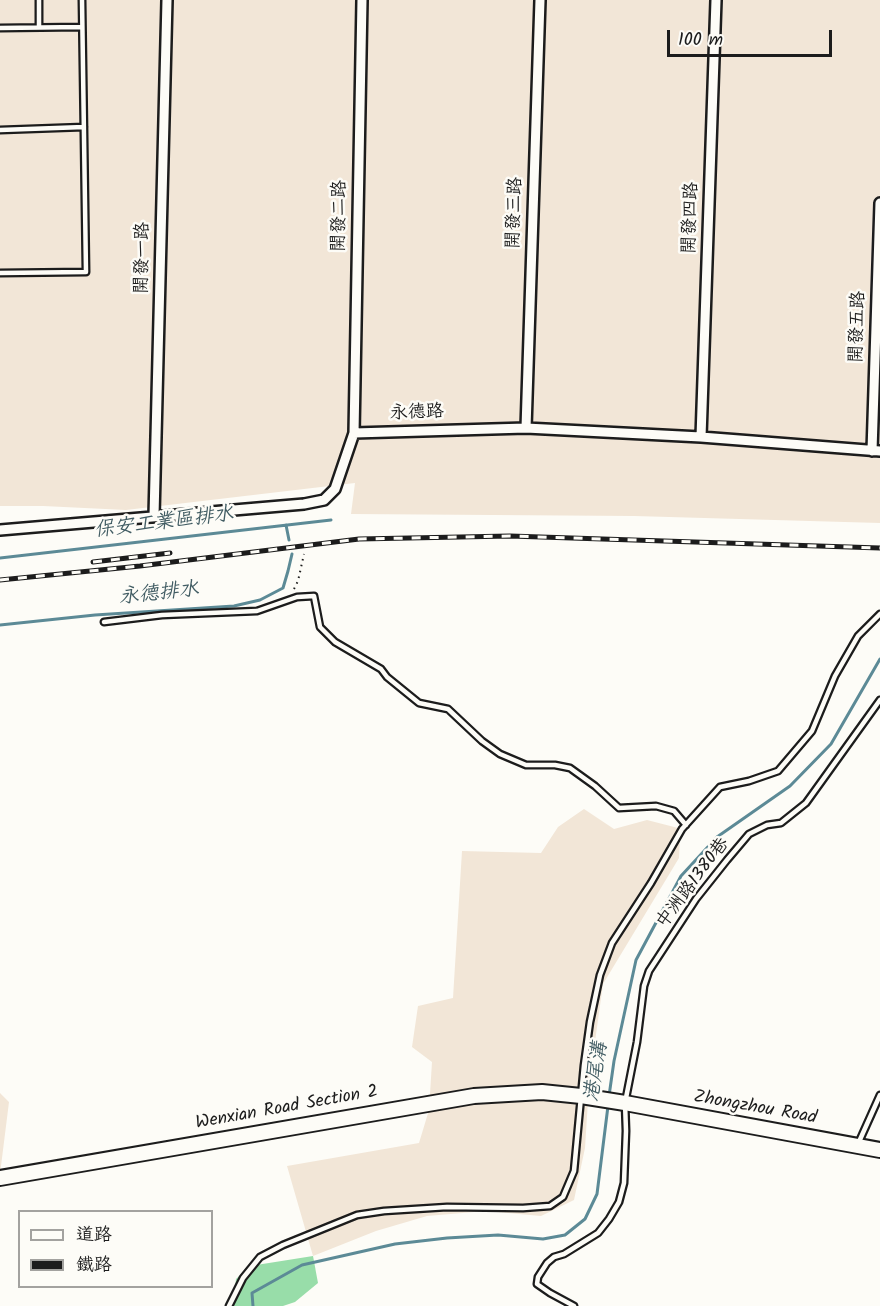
<!DOCTYPE html>
<html>
<head>
<meta charset="utf-8">
<style>
  body { margin:0 }
  #map { position:relative; width:880px; height:1306px; overflow:hidden; background:#fdfcf7; font-family:Kalam,"LXGW WenKai TC",sans-serif }
  canvas { display:block }
  .legend { position:absolute; left:18px; top:1210px; width:195px; height:78px; box-sizing:border-box; background:#fdfcf7; border:2px solid #a3a29f; margin:0; padding:8px 10px; list-style:none; font-size:18px; color:#1c1c1c }
  .legend li { display:flex; align-items:center; gap:12px; height:30px }
  .legend b { width:30px; border:2px solid #a3a29f }
  .scale { position:absolute; left:667px; top:30px; width:165px; height:27px; box-sizing:border-box; border:3px solid #1c1c1c; border-top:0; padding-left:8px; font-size:18px; line-height:21px; white-space:nowrap; color:#1c1c1c; -webkit-text-stroke:4px #fdfcf7; paint-order:stroke }
</style>
</head>
<body>
<div id="map">
<canvas width="880" height="1306"></canvas>
<ul class="legend">
<li><b style="height:8px;background:#fdfcf7"></b>道路</li>
<li><b style="height:8px;background:#1c1c1c"></b>鐵路</li>
</ul>
<div class="scale">100 m</div>
</div>
<script>
const context = document.querySelector('canvas').getContext('2d');
context.lineJoin = 'round';
function paint(path, color) { context.fillStyle = color; context.fill(path, 'evenodd'); }
const toPath = rows => new Path2D(rows.map(r => 'M' + r).join(''));
function strokePath(path, color, width, dash) { context.strokeStyle = color; context.lineWidth = width; context.lineCap = dash ? 'butt' : 'round'; context.setLineDash(dash || []); context.stroke(path); }
function drawText(font, color, halo, rows, align = 'center') {
  context.font = font + ' Kalam,"LXGW WenKai TC",sans-serif'; context.lineWidth = 5; context.setLineDash([]); context.textBaseline = 'middle'; context.strokeStyle = halo; context.fillStyle = color; for (const [text, x, y, turn = 0] of rows) {
    context.save(); context.translate(x, y); context.rotate((+turn || 0) * Math.PI / 180); context.textAlign = isNaN(turn) ? turn : align; if (halo) context.strokeText(text, 0, 0); context.fillText(text, 0, 0); context.restore();
  }
}
const built = toPath([
  [0,0,880,0,880,523,634,516,351,514,355,483,126,510,43,506,0,506],
  [584,809,614,829,647,820,682,829,680,835,679,858,603,984,589,1085,585,1148,574,1200,541,1216,486,1211,427,1216,376,1231,313,1256,287,1166,419,1143,429,1110,432,1062,412,1047,418,1006,453,998,462,851,541,853,558,827],
  [0,1093,9,1102,0,1174]
]);
const green = toPath([
  [313,1256,318,1283,295,1302,283,1306,233,1306,236,1279,250,1266]
]);
const stream = toPath([
  [286,525,289,540],
  [0,558,331,520],
  [0,625,95,615,234,606,260,600,283,588,288,571,292,554],
  [609,1096,614,1061,636,960,681,876,717,837,790,786,831,744,880,659],
  [253,1306,252,1293,302,1265,395,1244,447,1238,498,1235,543,1239,565,1235,585,1219,597,1194,608,1106]
]);
const path = toPath([
  [294,589,298,581,304,554]
]);
const lane = toPath([
  [39,0,39,27],
  [0,28,82,27],
  [0,130,84,127],
  [0,273,86,272,82,0],
  [104,622,162,615,257,611,297,597,314,596,320,627,335,642,381,669,387,677,419,703,448,709,482,741,500,754,526,765,555,765,570,768,595,786,619,808,656,806,674,811,686,825],
  [858,1144,880,1095],
  [229,1306,243,1278,260,1257,283,1245,357,1215,384,1211,447,1207,523,1208,550,1206,563,1197,574,1171,584,1065,590,1022,600,975,612,943,651,883,682,829,720,787,749,781,778,771,812,731,835,676,858,636,880,614],
  [574,1306,550,1293,537,1284,538,1277,547,1263,554,1257,564,1254,598,1233,609,1219,619,1202,624,1183,626,1131,625,1103,637,1042,644,986,649,971,696,899,727,860,749,834,767,825,781,823,806,803,880,700]
]);
const street = toPath([
  [526,428,540,0],
  [354,433,362,0],
  [701,437,716,0],
  [872,451,880,203],
  [154,516,167,0],
  [0,530,304,504,324,500,335,489,354,433,526,428,701,437,880,451]
]);
const secondary = toPath([
  [0,1178,474,1096,542,1092,581,1096,625,1103,880,1150]
]);
const rail = toPath([
  [93,562,170,553],
  [0,580,140,566,359,539,510,536,880,548]
]);
const streetNames = [
  ["開發三路",516,213,-88],
  ["開發二路",341,216,-89],
  ["開發四路",692,218,-88],
  ["開發一路",144,258,-89],
  ["開發五路",859,327,-88],
  ["永德路",417,414,-2],
  ["中洲路1380巷",694,884,-53],
  ["Wenxian Road Section 2",287,1109,-10],
  ["Zhongzhou Road",755,1109,10]
];
const waterNames = [
  ["保安工業區排水",164,524,-7],
  ["永德排水",159,595,-6],
  ["港尾溝",598,1072,-81]
];
paint(built, '#f2e6d7');
paint(green, '#98dda9');
strokePath(stream, '#5c8a96', 3);
strokePath(lane, '#1c1c1c', 9);
strokePath(street, '#1c1c1c', 14);
strokePath(secondary, '#1c1c1c', 18);
strokePath(path, '#1c1c1c', 2, [1.5, 4.5]);
strokePath(lane, '#fdfcf7', 4.5);
strokePath(street, '#fdfcf7', 9);
strokePath(secondary, '#fdfcf7', 14);
strokePath(rail, '#1c1c1c', 5);
strokePath(rail, '#fdfcf7', 3, [9]);
drawText('18px', '#1c1c1c', '#fdfcf7', streetNames);
drawText('italic 20px', '#415c63', '#fdfcf7', waterNames);
</script>
</body>
</html>
